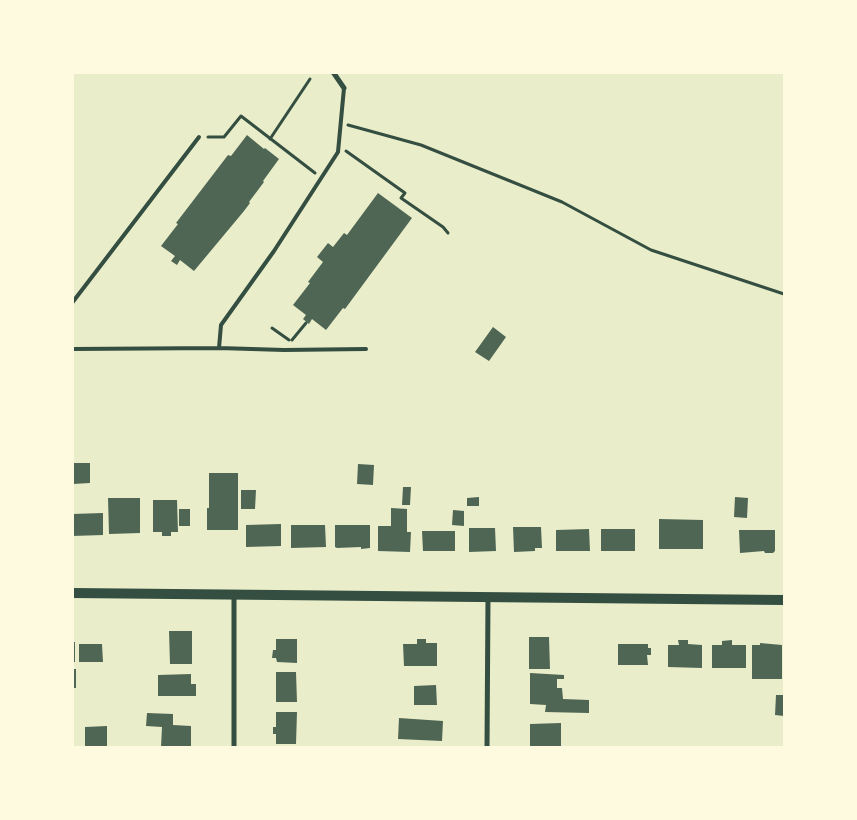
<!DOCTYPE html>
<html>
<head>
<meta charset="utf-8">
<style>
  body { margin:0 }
  #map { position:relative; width:857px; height:820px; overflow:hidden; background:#e9edc9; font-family:"Nunito Sans",sans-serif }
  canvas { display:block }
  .frame { position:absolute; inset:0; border:74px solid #fefae0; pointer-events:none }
</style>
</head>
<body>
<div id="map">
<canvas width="857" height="820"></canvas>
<div class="frame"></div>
</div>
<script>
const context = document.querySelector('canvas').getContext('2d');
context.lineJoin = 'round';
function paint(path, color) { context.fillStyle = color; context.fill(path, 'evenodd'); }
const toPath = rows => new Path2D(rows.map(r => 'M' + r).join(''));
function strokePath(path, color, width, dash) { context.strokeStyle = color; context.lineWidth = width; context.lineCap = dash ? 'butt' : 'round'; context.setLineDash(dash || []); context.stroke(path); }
const building = toPath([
  [247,135,264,149,265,148,279,159,263,181,264,182,249,202,250,203,244,211,194,271,180,260,177,265,171,261,175,256,161,246,178,224,176,223,228,155,231,156],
  [378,193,412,218,345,309,343,308,326,330,312,319,309,324,303,319,306,315,293,305,310,283,308,282,323,262,317,257,328,243,333,247,344,233,347,235],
  [493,327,506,337,489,361,475,352],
  [73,463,90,463,90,483,73,484],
  [358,464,374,465,373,485,357,484],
  [209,473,238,473,238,530,207,530,207,508,209,508],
  [403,487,411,487,410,505,402,505],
  [241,490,256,490,255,509,241,509],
  [479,497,479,506,467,506,467,498],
  [735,497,748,498,747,518,734,517],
  [108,498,140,498,140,533,109,534],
  [153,500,177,500,178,532,171,532,171,536,162,536,162,532,153,532],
  [391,508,407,509,407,532,411,532,410,552,378,551,378,526,391,526],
  [179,509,190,509,190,526,179,526],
  [453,510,464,511,464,526,452,525],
  [103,513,103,535,72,536,72,514],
  [659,519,703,520,703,549,659,549],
  [281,524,281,546,246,547,246,525],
  [291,525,325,525,326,547,291,548],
  [335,525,370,525,370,548,361,549,361,547,337,548,335,547],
  [513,527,541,527,542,548,535,548,535,551,514,552],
  [469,528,495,528,496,551,469,552],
  [589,529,590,551,556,551,556,530],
  [601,529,635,529,635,551,601,551],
  [739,530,775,530,775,551,773,553,765,553,764,551,740,553],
  [422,531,455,531,455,551,423,551],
  [169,631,192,631,192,664,170,664],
  [529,637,549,637,550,669,529,669],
  [276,639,297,639,297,663,277,662,276,658,272,658,273,650,276,650],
  [417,639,426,639,426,643,437,643,437,666,404,666,403,644,417,644],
  [678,640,688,640,688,644,702,645,702,668,668,667,668,645,679,645],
  [732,640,732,645,746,645,746,668,712,668,712,645,722,645,722,641],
  [72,642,75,642,75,662,72,662],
  [760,643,782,645,782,679,752,679,752,645,760,645],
  [79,644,102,644,103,662,79,662],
  [618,644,648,644,648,648,651,648,651,655,647,655,648,665,618,665],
  [72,669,76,669,76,688,72,688],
  [276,672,296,672,297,702,276,702],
  [530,673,564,675,564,679,557,679,557,688,562,688,563,699,589,700,589,713,545,712,546,705,530,704],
  [191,674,191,684,196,684,196,696,158,696,158,675],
  [436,685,437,705,414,705,414,686],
  [776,695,784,695,784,716,775,715],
  [276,712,297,712,296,744,276,744,276,734,273,734,273,727,276,727],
  [147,713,173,714,173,725,191,726,191,748,161,747,162,727,146,726],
  [399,718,443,721,442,741,398,739],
  [561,723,561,746,530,747,530,724],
  [107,726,107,746,85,747,85,727]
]);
const path = toPath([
  [348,125,421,145,562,202,651,250,784,294],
  [208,137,224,137,241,116,315,173],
  [270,139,310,79],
  [346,151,405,193,401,198,443,227,448,233],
  [272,328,289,340],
  [292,340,306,323]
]);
const service = toPath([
  [344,88,338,152,274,251,221,325,219,348,284,350,366,349],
  [72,303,199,137],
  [72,349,219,348]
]);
const minor = toPath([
  [333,72,344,88],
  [234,594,234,748],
  [487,748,488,598]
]);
const secondary = toPath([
  [72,593,784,600]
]);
paint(building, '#4f6655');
strokePath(path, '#344e41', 3);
strokePath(service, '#344e41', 4);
strokePath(minor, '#344e41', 5);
strokePath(secondary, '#344e41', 10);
</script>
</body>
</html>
